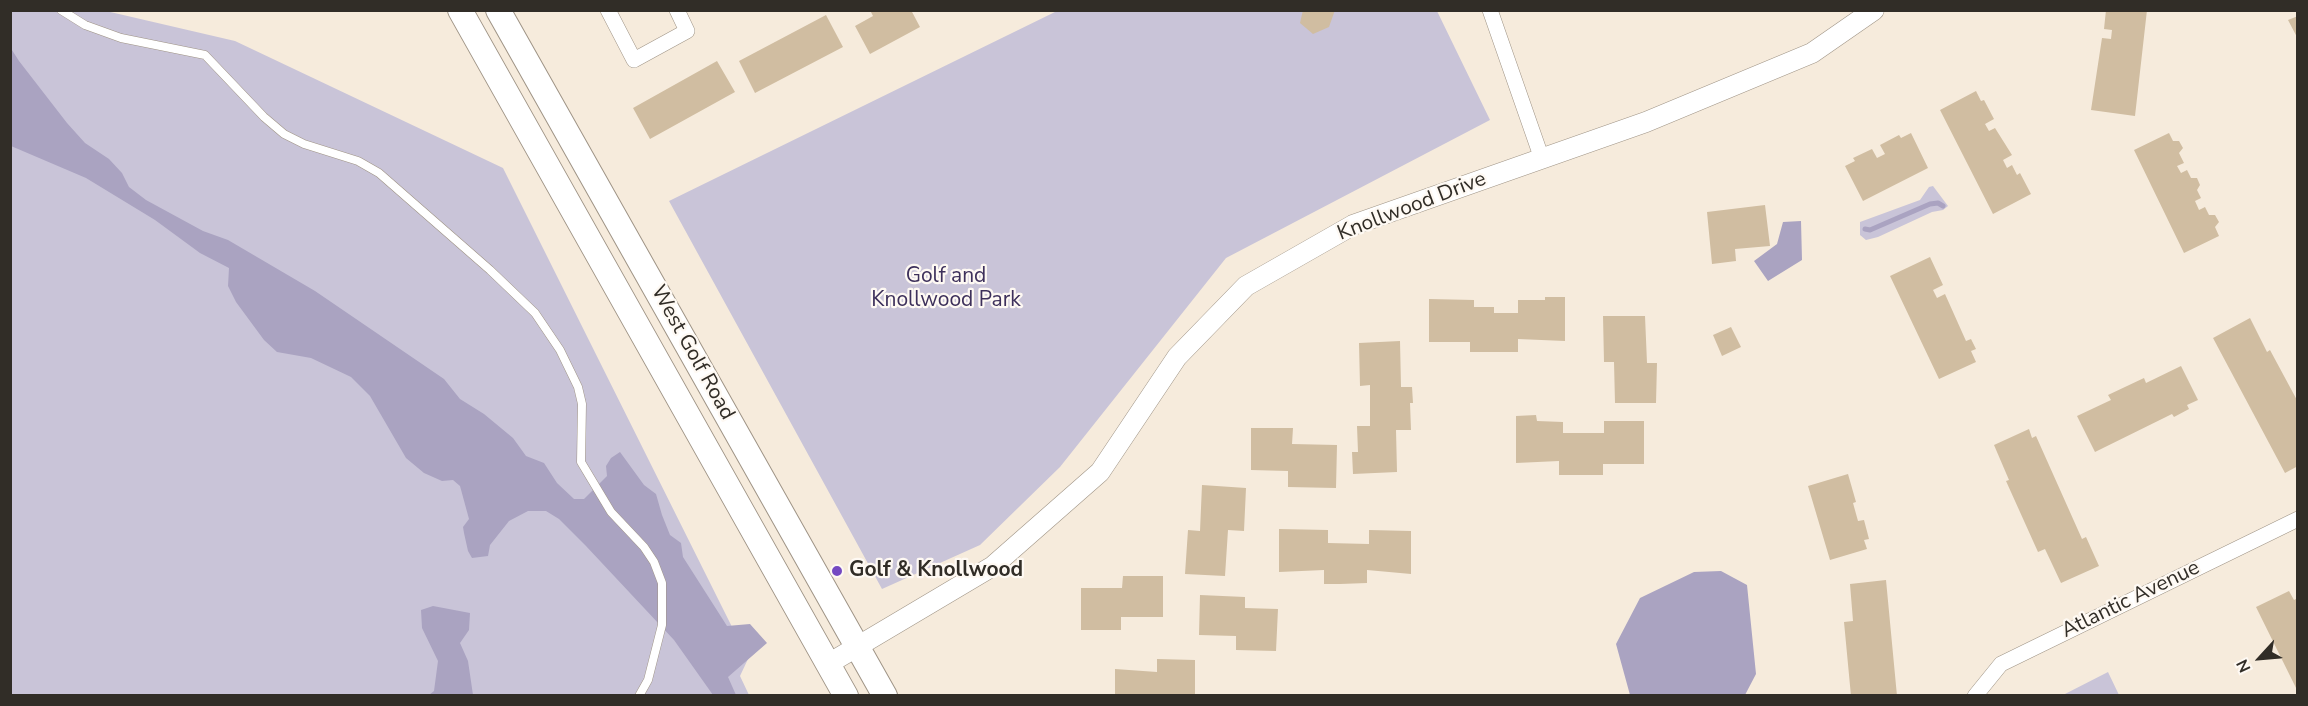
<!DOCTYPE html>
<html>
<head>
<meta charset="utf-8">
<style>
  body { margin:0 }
  #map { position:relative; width:2308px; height:706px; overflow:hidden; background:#f6ebdc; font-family:"Nunito Sans",sans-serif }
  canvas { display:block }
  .frame { position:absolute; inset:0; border:12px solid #312d27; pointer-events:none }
  .north { position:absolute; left:2230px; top:628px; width:60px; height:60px; -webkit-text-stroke:4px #fef9f3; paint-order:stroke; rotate:244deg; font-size:16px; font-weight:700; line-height:24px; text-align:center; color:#312d27 }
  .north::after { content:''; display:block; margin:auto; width:21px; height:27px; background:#312d27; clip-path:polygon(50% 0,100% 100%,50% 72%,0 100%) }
</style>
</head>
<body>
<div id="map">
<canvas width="2308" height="706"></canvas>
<div class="frame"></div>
<div class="north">N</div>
</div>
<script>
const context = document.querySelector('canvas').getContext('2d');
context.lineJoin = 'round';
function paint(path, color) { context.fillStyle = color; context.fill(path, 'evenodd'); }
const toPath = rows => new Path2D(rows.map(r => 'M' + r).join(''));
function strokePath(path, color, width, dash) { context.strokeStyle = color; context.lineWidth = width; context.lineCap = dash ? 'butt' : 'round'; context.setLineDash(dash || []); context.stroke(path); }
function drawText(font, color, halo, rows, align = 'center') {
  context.font = font + ' "Nunito Sans",sans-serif'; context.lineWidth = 4.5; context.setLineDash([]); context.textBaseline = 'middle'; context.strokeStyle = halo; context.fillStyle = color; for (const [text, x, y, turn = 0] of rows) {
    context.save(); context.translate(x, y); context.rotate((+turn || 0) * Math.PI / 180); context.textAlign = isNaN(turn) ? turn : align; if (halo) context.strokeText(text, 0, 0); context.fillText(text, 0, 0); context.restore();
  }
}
const green = toPath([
  [10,11,106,11,235,41,503,168,748,659,740,676,749,695,11,695],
  [1057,11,1437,11,1490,120,1226,258,1060,467,980,545,882,589,669,201],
  [1933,186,1948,206,1943,210,1932,212,1878,237,1866,240,1860,235,1860,222,1920,200,1929,187],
  [2108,672,2119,695,2063,695]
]);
const water = toPath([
  [10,47,19,61,67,123,85,143,109,159,122,173,129,187,146,200,203,231,228,240,315,291,444,379,460,399,484,414,513,438,526,456,544,463,557,483,574,499,584,499,607,476,606,466,611,458,620,452,644,485,656,494,662,515,670,535,681,543,683,557,727,626,750,624,767,643,728,677,736,695,713,695,674,640,586,546,559,519,546,511,528,511,509,521,490,545,488,556,472,558,468,551,464,533,463,527,469,519,460,486,453,480,442,481,424,473,406,458,370,396,351,377,311,358,277,352,264,340,236,302,228,286,229,268,200,253,155,220,86,178,11,146],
  [1801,221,1802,260,1768,281,1754,261,1777,244,1783,222],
  [1721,571,1747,585,1756,674,1745,695,1630,695,1616,644,1640,598,1694,572],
  [433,606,470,613,469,630,460,643,468,661,473,695,429,695,434,691,438,661,422,628,421,610]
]);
const stream = toPath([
  [1865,229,1870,230,1930,204,1938,203,1943,206]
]);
const building = toPath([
  [870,10,911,10,920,27,870,54,855,26,873,16],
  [1303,10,1335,10,1329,27,1313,34,1300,23],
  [2106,10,2147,10,2135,116,2091,110,2102,38,2111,39,2112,30,2104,29],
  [826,15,843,47,755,93,739,61],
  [2298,16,2298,39,2288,20],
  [717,61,735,92,650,139,633,108],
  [1976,91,1981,101,1984,100,1994,119,1985,124,1989,131,1995,128,2012,155,2003,160,2007,168,2012,165,2017,175,2020,173,2031,194,1993,214,1940,110],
  [1911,133,1928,168,1863,201,1845,166,1855,161,1853,158,1872,149,1877,158,1885,154,1880,145,1899,135,1901,138],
  [2169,133,2173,141,2179,141,2183,148,2179,153,2184,163,2177,166,2181,173,2187,170,2191,178,2197,178,2200,185,2197,190,2201,198,2195,201,2199,210,2205,207,2209,215,2215,215,2219,222,2215,227,2219,236,2184,253,2134,150],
  [1765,205,1770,246,1735,249,1736,261,1712,264,1707,212],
  [1930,257,1943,285,1933,290,1937,298,1945,294,1966,341,1971,339,1976,349,1971,351,1976,362,1939,379,1890,276],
  [1545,297,1565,297,1565,341,1518,339,1518,352,1470,352,1470,342,1429,342,1429,299,1474,300,1474,307,1494,307,1494,313,1518,313,1518,300,1545,300],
  [1603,316,1645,316,1647,363,1657,363,1656,403,1615,403,1614,362,1604,362],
  [2250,318,2267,352,2270,350,2298,402,2298,466,2285,473,2213,338],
  [1731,327,1741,347,1722,356,1713,335],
  [1400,341,1401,387,1412,387,1413,403,1410,403,1411,430,1396,430,1397,472,1353,474,1352,452,1358,452,1357,426,1370,426,1370,385,1360,386,1359,343],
  [2181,366,2198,400,2187,405,2189,409,2174,417,2172,414,2095,452,2077,416,2111,400,2108,395,2144,378,2146,383],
  [1536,415,1537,421,1563,422,1563,433,1604,433,1604,421,1644,421,1644,464,1603,464,1603,475,1559,475,1559,461,1516,463,1516,416],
  [1251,428,1293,428,1292,444,1337,445,1336,488,1288,487,1288,471,1251,470],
  [2029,429,2032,438,2036,436,2082,539,2086,537,2099,566,2061,583,2045,549,2038,552,2006,481,2009,480,1994,445],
  [1848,474,1856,502,1853,503,1858,521,1864,520,1869,539,1864,540,1867,549,1830,560,1808,486],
  [1202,485,1246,488,1244,531,1228,530,1225,576,1185,574,1188,530,1200,531],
  [1279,529,1328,530,1328,543,1369,544,1369,530,1411,531,1411,574,1367,570,1367,583,1340,584,1324,584,1324,570,1279,572],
  [1123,576,1163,576,1163,617,1121,617,1121,630,1081,630,1081,588,1122,588],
  [1886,580,1897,696,1851,696,1844,622,1853,621,1850,584],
  [2289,591,2294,600,2298,598,2298,692,2256,607],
  [1200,595,1245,597,1245,608,1278,609,1276,651,1236,650,1236,636,1199,635],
  [1157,659,1195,660,1195,696,1115,696,1115,669,1157,672]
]);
const service = toPath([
  [61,10,85,25,121,38,205,55,264,117,284,134,304,144,358,161,379,173,490,270,535,313,560,350,578,387,582,404,581,462,611,512,644,547,654,562,662,583,662,625,648,680,639,696]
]);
const minor = toPath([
  [608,10,634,60,687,31,677,10],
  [1490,10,1542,159],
  [1975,696,2001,664,2298,519]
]);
const tertiary = toPath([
  [828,664,993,566,1100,472,1177,357,1246,286,1353,225,1646,122,1812,53,1874,10]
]);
const primary = toPath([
  [460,10,846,696],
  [498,10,885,696]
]);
const markers = [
  [837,571,6,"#7449c2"]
];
const streetNames = [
  ["Knollwood Drive",1412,207,-21],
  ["West Golf Road",692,353,61],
  ["Atlantic Avenue",2131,600,-26]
];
const parkNames = [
  ["Golf and",946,277],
  ["Knollwood Park",946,301]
];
const poiNames = [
  ["Golf & Knollwood",849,571]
];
paint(green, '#c9c4d8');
paint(water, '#aaa3c1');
strokePath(stream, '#aaa3c1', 5);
paint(building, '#d0bda1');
strokePath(service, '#9f9486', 9);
strokePath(minor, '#9f9486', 16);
strokePath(tertiary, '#9f9486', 21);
strokePath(primary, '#9f9486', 26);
strokePath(service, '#fff', 8);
strokePath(minor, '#fff', 15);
strokePath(tertiary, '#fff', 20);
strokePath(primary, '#fff', 24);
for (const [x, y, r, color] of markers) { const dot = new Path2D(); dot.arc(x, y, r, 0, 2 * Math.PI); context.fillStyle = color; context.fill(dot); strokePath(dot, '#fef9f3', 2); }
drawText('21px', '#312d27', '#fef9f3', streetNames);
drawText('21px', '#3d305b', '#fef9f3', parkNames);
drawText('bold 21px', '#312d27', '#fef9f3', poiNames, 'left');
</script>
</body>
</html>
